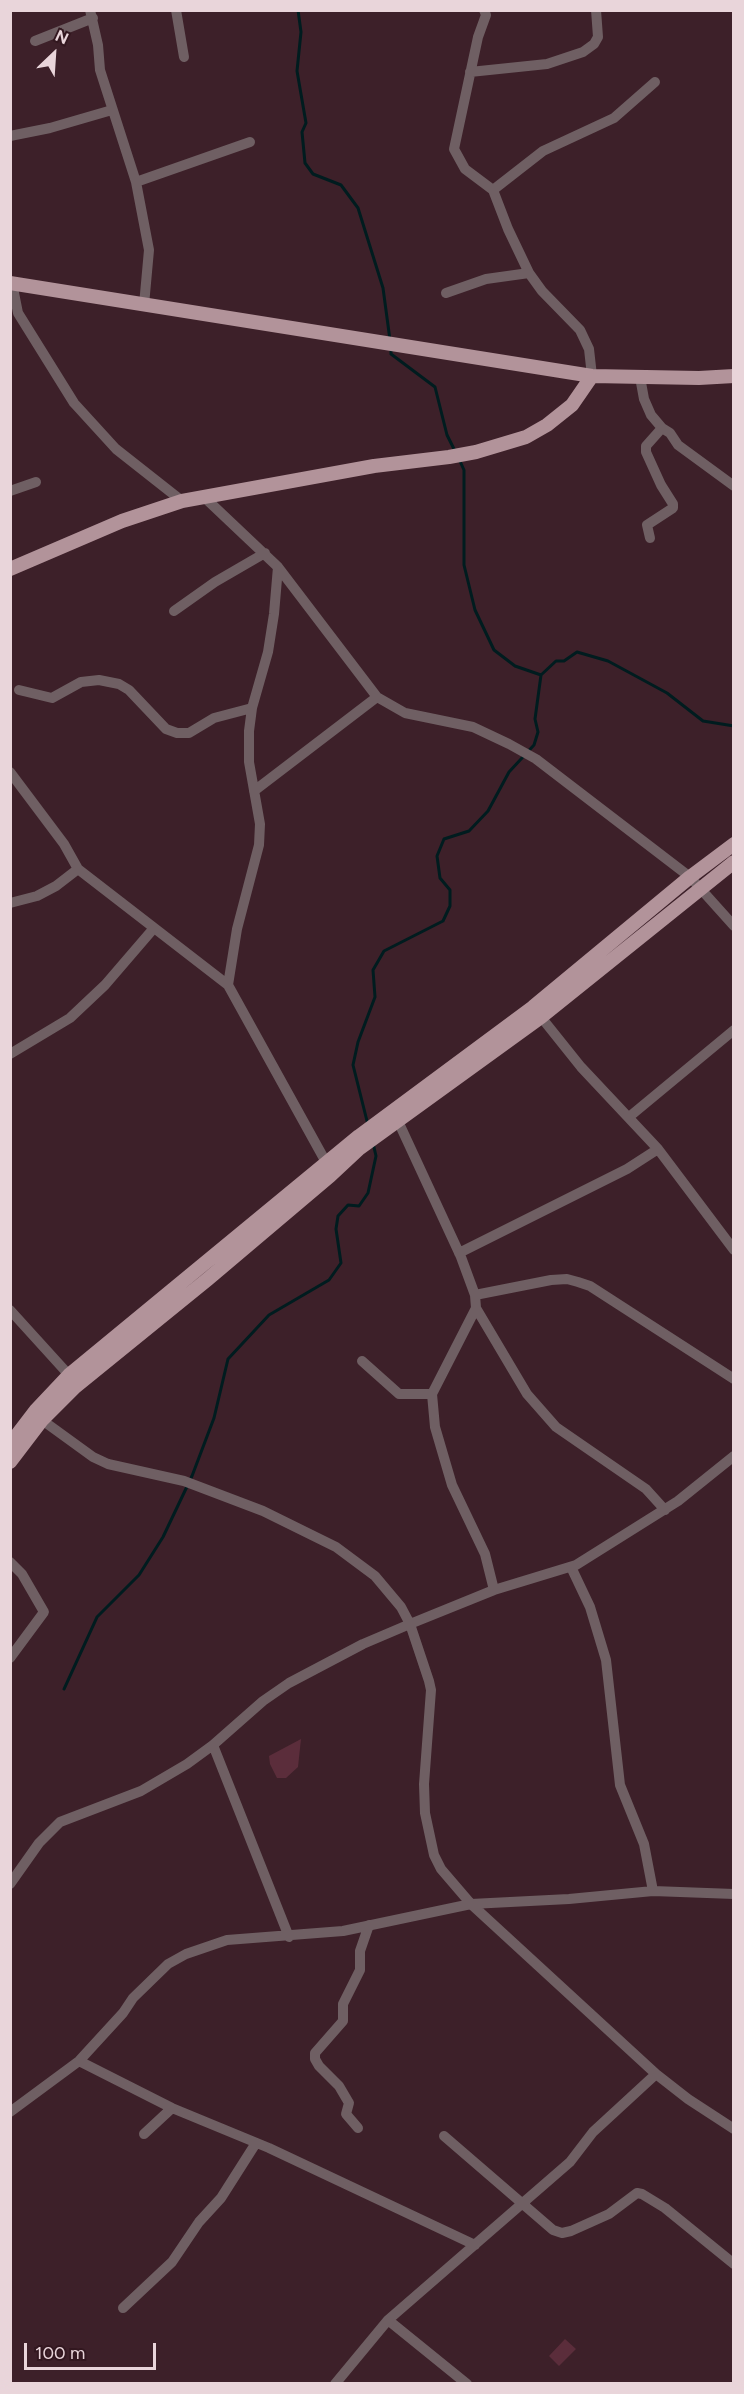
<!DOCTYPE html>
<html>
<head>
<meta charset="utf-8">
<style>
  body { margin:0 }
  #map { position:relative; width:744px; height:2394px; overflow:hidden; background:#3d2029; font-family:Figtree,sans-serif }
  canvas { display:block }
  .frame { position:absolute; inset:0; border:12px solid #e9d5da; pointer-events:none }
  .north { position:absolute; left:24px; top:24px; width:60px; height:60px; -webkit-text-stroke:4px #32171f; paint-order:stroke; rotate:25deg; font-size:16px; font-weight:700; line-height:24px; text-align:center; color:#e9d5da }
  .north::after { content:''; display:block; margin:auto; width:21px; height:27px; background:#e9d5da; clip-path:polygon(50% 0,100% 100%,50% 72%,0 100%) }
  .scale { position:absolute; left:24px; top:2343px; width:132px; height:27px; box-sizing:border-box; border:3px solid #e9d5da; border-top:0; padding-left:8px; font-size:18px; line-height:21px; white-space:nowrap; color:#e9d5da; -webkit-text-stroke:4px #32171f; paint-order:stroke }
</style>
</head>
<body>
<div id="map">
<canvas width="744" height="2394"></canvas>
<div class="frame"></div>
<div class="north">N</div>
<div class="scale">100 m</div>
</div>
<script>
const context = document.querySelector('canvas').getContext('2d');
context.lineJoin = 'round';
function paint(path, color) { context.fillStyle = color; context.fill(path, 'evenodd'); }
const toPath = rows => new Path2D(rows.map(r => 'M' + r).join(''));
function strokePath(path, color, width, dash) { context.strokeStyle = color; context.lineWidth = width; context.lineCap = dash ? 'butt' : 'round'; context.setLineDash(dash || []); context.stroke(path); }
const green = toPath([
  [301,1739,298,1767,286,1778,277,1778,270,1764,269,1756],
  [565,2339,576,2349,559,2366,549,2356]
]);
const stream = toPath([
  [298,10,301,32,297,71,306,123,302,132,305,163,313,174,341,185,358,208,383,288,390,340],
  [391,349,391,354,435,387,447,435,456,453],
  [459,459,464,470,464,565,475,610,494,650,515,666,541,675,556,661,564,661,577,652,608,661,667,693,703,721,734,726],
  [368,1125,353,1065,358,1042,375,997,373,970,384,951,443,921,450,906,450,890,440,878,437,856,444,839,469,831,488,811,509,772,534,745,538,732,535,719,541,675],
  [64,1689,97,1617,139,1575,163,1537,192,1476,214,1418,228,1359,269,1315,329,1280,341,1263,336,1229,338,1216,348,1205,359,1206,368,1193,376,1156,373,1143]
]);
const minor = toPath([
  [90,10,98,45,100,70,136,182,149,250,144,305],
  [176,10,184,57],
  [484,10,486,15,478,37,454,149,465,169,493,190,508,229,529,273,542,291,580,330,589,349,592,376],
  [35,41,93,18],
  [470,72,547,64,583,52,594,44,598,37,596,10],
  [10,136,50,128,112,110],
  [136,182,250,142],
  [493,190,543,151,614,118,655,82],
  [12,283,18,313,74,403,116,449,182,501],
  [446,293,486,279,529,273],
  [640,377,644,399,651,415,662,428,670,433,678,445,734,486],
  [10,491,36,482],
  [203,496,278,567,377,697,405,713,473,727,509,744,536,759,690,877,734,926],
  [650,538,647,525,673,508,673,504,661,485,646,452,646,446,662,428],
  [174,611,215,582,265,553],
  [19,690,52,698,81,682,99,680,119,684,129,690,166,729,177,733,189,733,214,718,252,708],
  [10,772,64,844,78,869,228,985,327,1164],
  [254,791,377,697],
  [10,903,37,896,56,886,78,869],
  [228,985,237,929,259,845,260,824,249,762,249,731,252,708,268,652,274,614,278,567],
  [541,1017,581,1067,658,1149,734,1250],
  [10,1054,70,1018,105,985,154,928],
  [629,1117,734,1030],
  [398,1121,461,1257,475,1295,476,1308,527,1394,556,1427,646,1489,665,1510],
  [459,1253,627,1169,658,1149],
  [475,1295,551,1280,567,1279,578,1282,590,1286,734,1379],
  [476,1308,432,1394,435,1427,452,1485,485,1554,494,1590],
  [10,1310,69,1375],
  [362,1361,399,1394,432,1394],
  [42,1420,93,1457,108,1464,184,1481,263,1511,336,1547,375,1576,401,1607,410,1624,429,1681,431,1690,424,1784,425,1813,434,1855,441,1869,471,1904,656,2074,688,2099,734,2129],
  [10,1562,22,1574,44,1612,10,1658],
  [571,1567,590,1607,606,1660,620,1785,644,1844,653,1891],
  [213,1745,289,1937],
  [10,1884,39,1843,60,1822,141,1791,187,1764,213,1745,263,1701,289,1683,363,1644,410,1624,494,1590,576,1565,678,1501,734,1456],
  [79,2061,172,2108,269,2148,475,2245],
  [10,2112,79,2061,123,2013,133,1998,168,1964,186,1954,227,1940,343,1931,471,1904,569,1899,653,1891,734,1894],
  [358,2128,346,2114,349,2103,339,2086,319,2066,315,2059,315,2053,343,2021,343,2004,360,1970,360,1951,369,1925],
  [144,2134,172,2108],
  [444,2136,553,2230,562,2233,571,2231,609,2214,637,2193,642,2194,665,2208,734,2264],
  [123,2308,172,2262,199,2222,221,2198,256,2143],
  [388,2320,467,2384],
  [335,2384,388,2320,570,2162,593,2132,656,2074]
]);
const major = toPath([
  [10,283,592,376,699,378,734,376],
  [10,569,122,521,182,501,374,466,449,457,476,452,526,437,547,425,572,405,592,376],
  [10,1444,36,1410,69,1375,359,1136,533,1007,690,877,734,844],
  [10,1462,42,1420,75,1387,208,1279,330,1176,360,1148,541,1017,734,862]
]);
paint(green, '#5b2d3b');
strokePath(stream, '#001c1f', 3);
strokePath(minor, '#6f5f63', 10);
strokePath(major, '#b2939a', 14);
</script>
</body>
</html>
